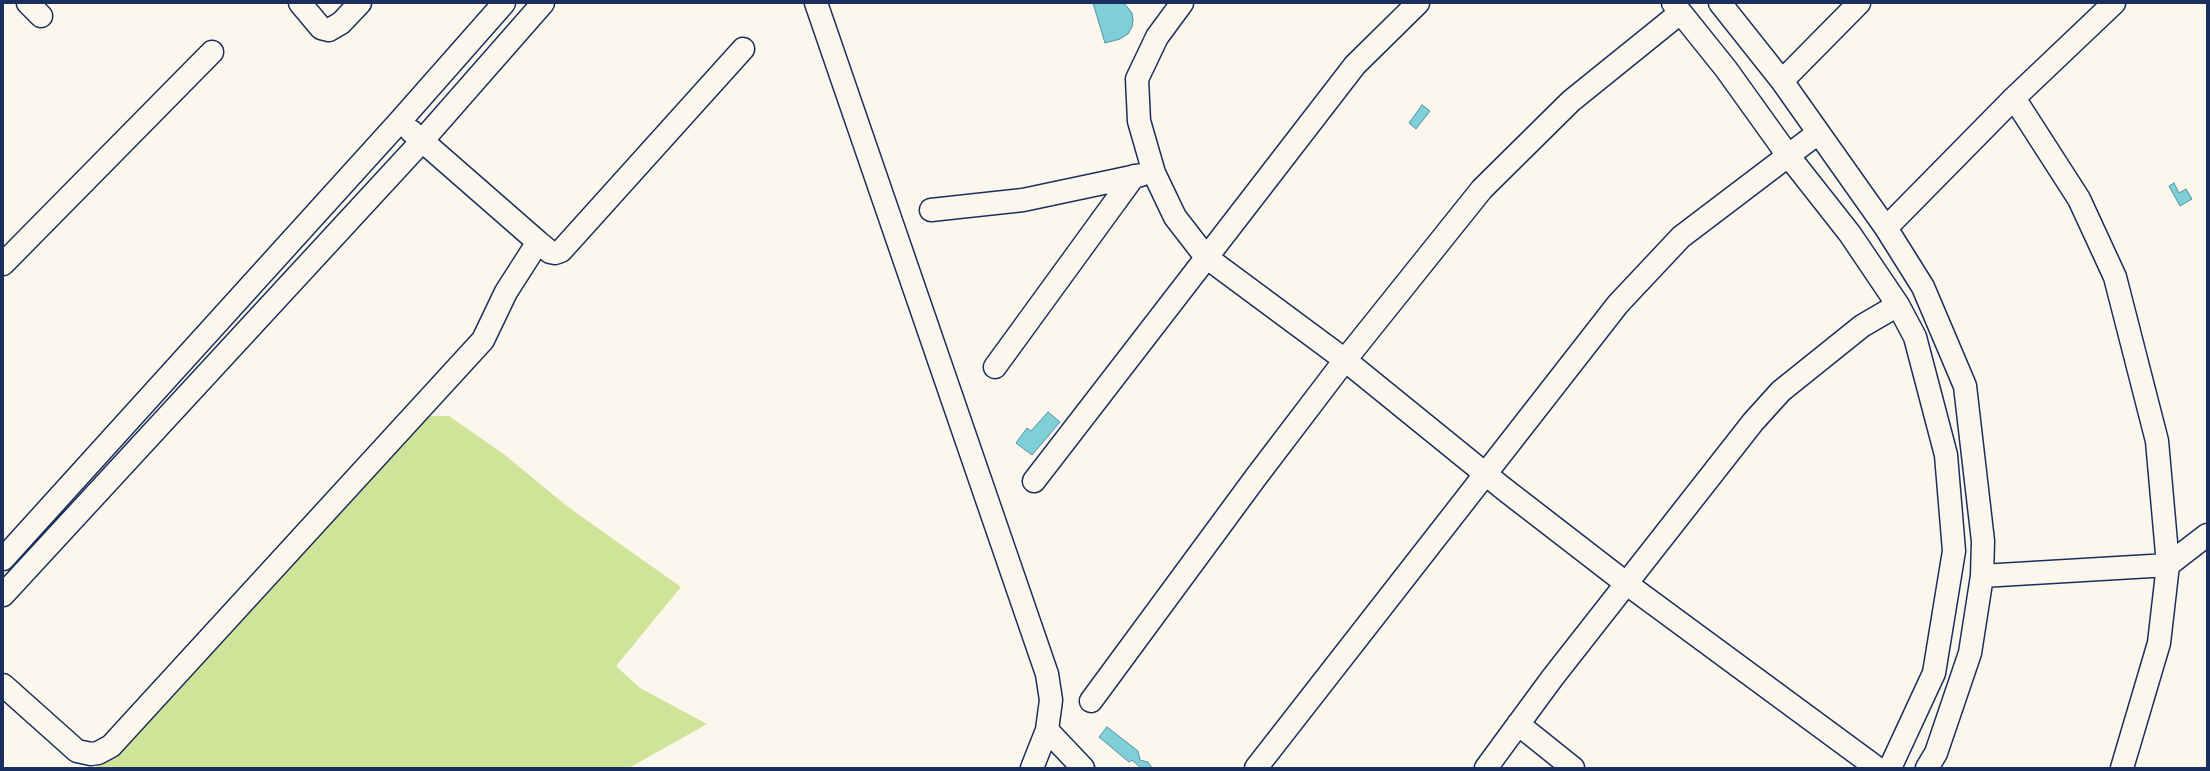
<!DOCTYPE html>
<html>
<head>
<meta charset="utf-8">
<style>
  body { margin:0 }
  #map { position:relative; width:2210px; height:771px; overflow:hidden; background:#fbf7ec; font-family:"Patrick Hand",sans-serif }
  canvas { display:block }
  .frame { position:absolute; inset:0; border:4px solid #1b2f5e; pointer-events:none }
</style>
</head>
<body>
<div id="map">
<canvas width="2210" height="771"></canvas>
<div class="frame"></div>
</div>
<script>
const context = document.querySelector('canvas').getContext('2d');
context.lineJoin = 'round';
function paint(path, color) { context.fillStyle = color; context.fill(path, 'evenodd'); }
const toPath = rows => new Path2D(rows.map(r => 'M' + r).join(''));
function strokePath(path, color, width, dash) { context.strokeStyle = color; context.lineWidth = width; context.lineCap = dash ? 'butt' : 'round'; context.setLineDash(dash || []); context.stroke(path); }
const green = toPath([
  [427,416,449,416,505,455,568,507,681,587,616,666,640,688,707,724,629,768,95,768,290,557]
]);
const water = toPath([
  [1093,3,1124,3,1132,13,1133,20,1132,27,1128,34,1120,39,1105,43,1093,3],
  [1422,105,1430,111,1416,129,1409,123,1422,105],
  [2174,183,2179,193,2186,189,2192,199,2180,206,2169,186,2174,183],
  [1048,412,1060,422,1032,455,1016,443,1027,428,1031,431,1048,412],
  [1107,727,1138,751,1140,760,1148,762,1152,768,1141,768,1132,760,1129,762,1099,737,1107,727]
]);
const minor = toPath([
  [28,3,41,16],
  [300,3,321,28,329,30,341,23,360,3],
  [816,3,1047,674,1051,700,1047,730,1032,768],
  [1182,3,1157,37,1137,79,1139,121,1154,173,1175,217,1206,257,1345,360,1504,489,1627,584,1877,768],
  [1673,3,1726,69,1787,154,1850,234,1898,305,1915,337,1946,455,1954,551,1934,673,1890,768],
  [1720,3,1782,81,1886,228,1923,287,1965,386,1983,541,1982,576,1970,653,1936,753,1927,768],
  [1782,81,1859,3],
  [2014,98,2079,199,2115,277,2157,441,2168,565,2159,643,2122,768],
  [411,131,538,242,550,252,555,253,561,251,743,49],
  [931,210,1023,200,1141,175],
  [1886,228,2014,98,2114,3],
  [3,264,212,52],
  [995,367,1134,176],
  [1034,481,1355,65,1418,3],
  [3,559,400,121,504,3],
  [1982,576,2168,565,2207,535],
  [3,595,422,141,543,3],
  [3,685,77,751,91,754,98,753,111,746,483,340,506,292,538,242],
  [1091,701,1256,477,1345,360,1482,189,1571,101,1680,13],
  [1518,724,1573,768],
  [1047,730,1083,768],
  [1256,768,1618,304,1681,237,1818,133],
  [1486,768,1553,677,1753,422,1781,391,1862,326,1898,305]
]);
paint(green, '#cfe498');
paint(water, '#7ecfd6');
strokePath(water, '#568fa6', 1);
strokePath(minor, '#1b2f5e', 25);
strokePath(minor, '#fbf7ec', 22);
</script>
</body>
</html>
